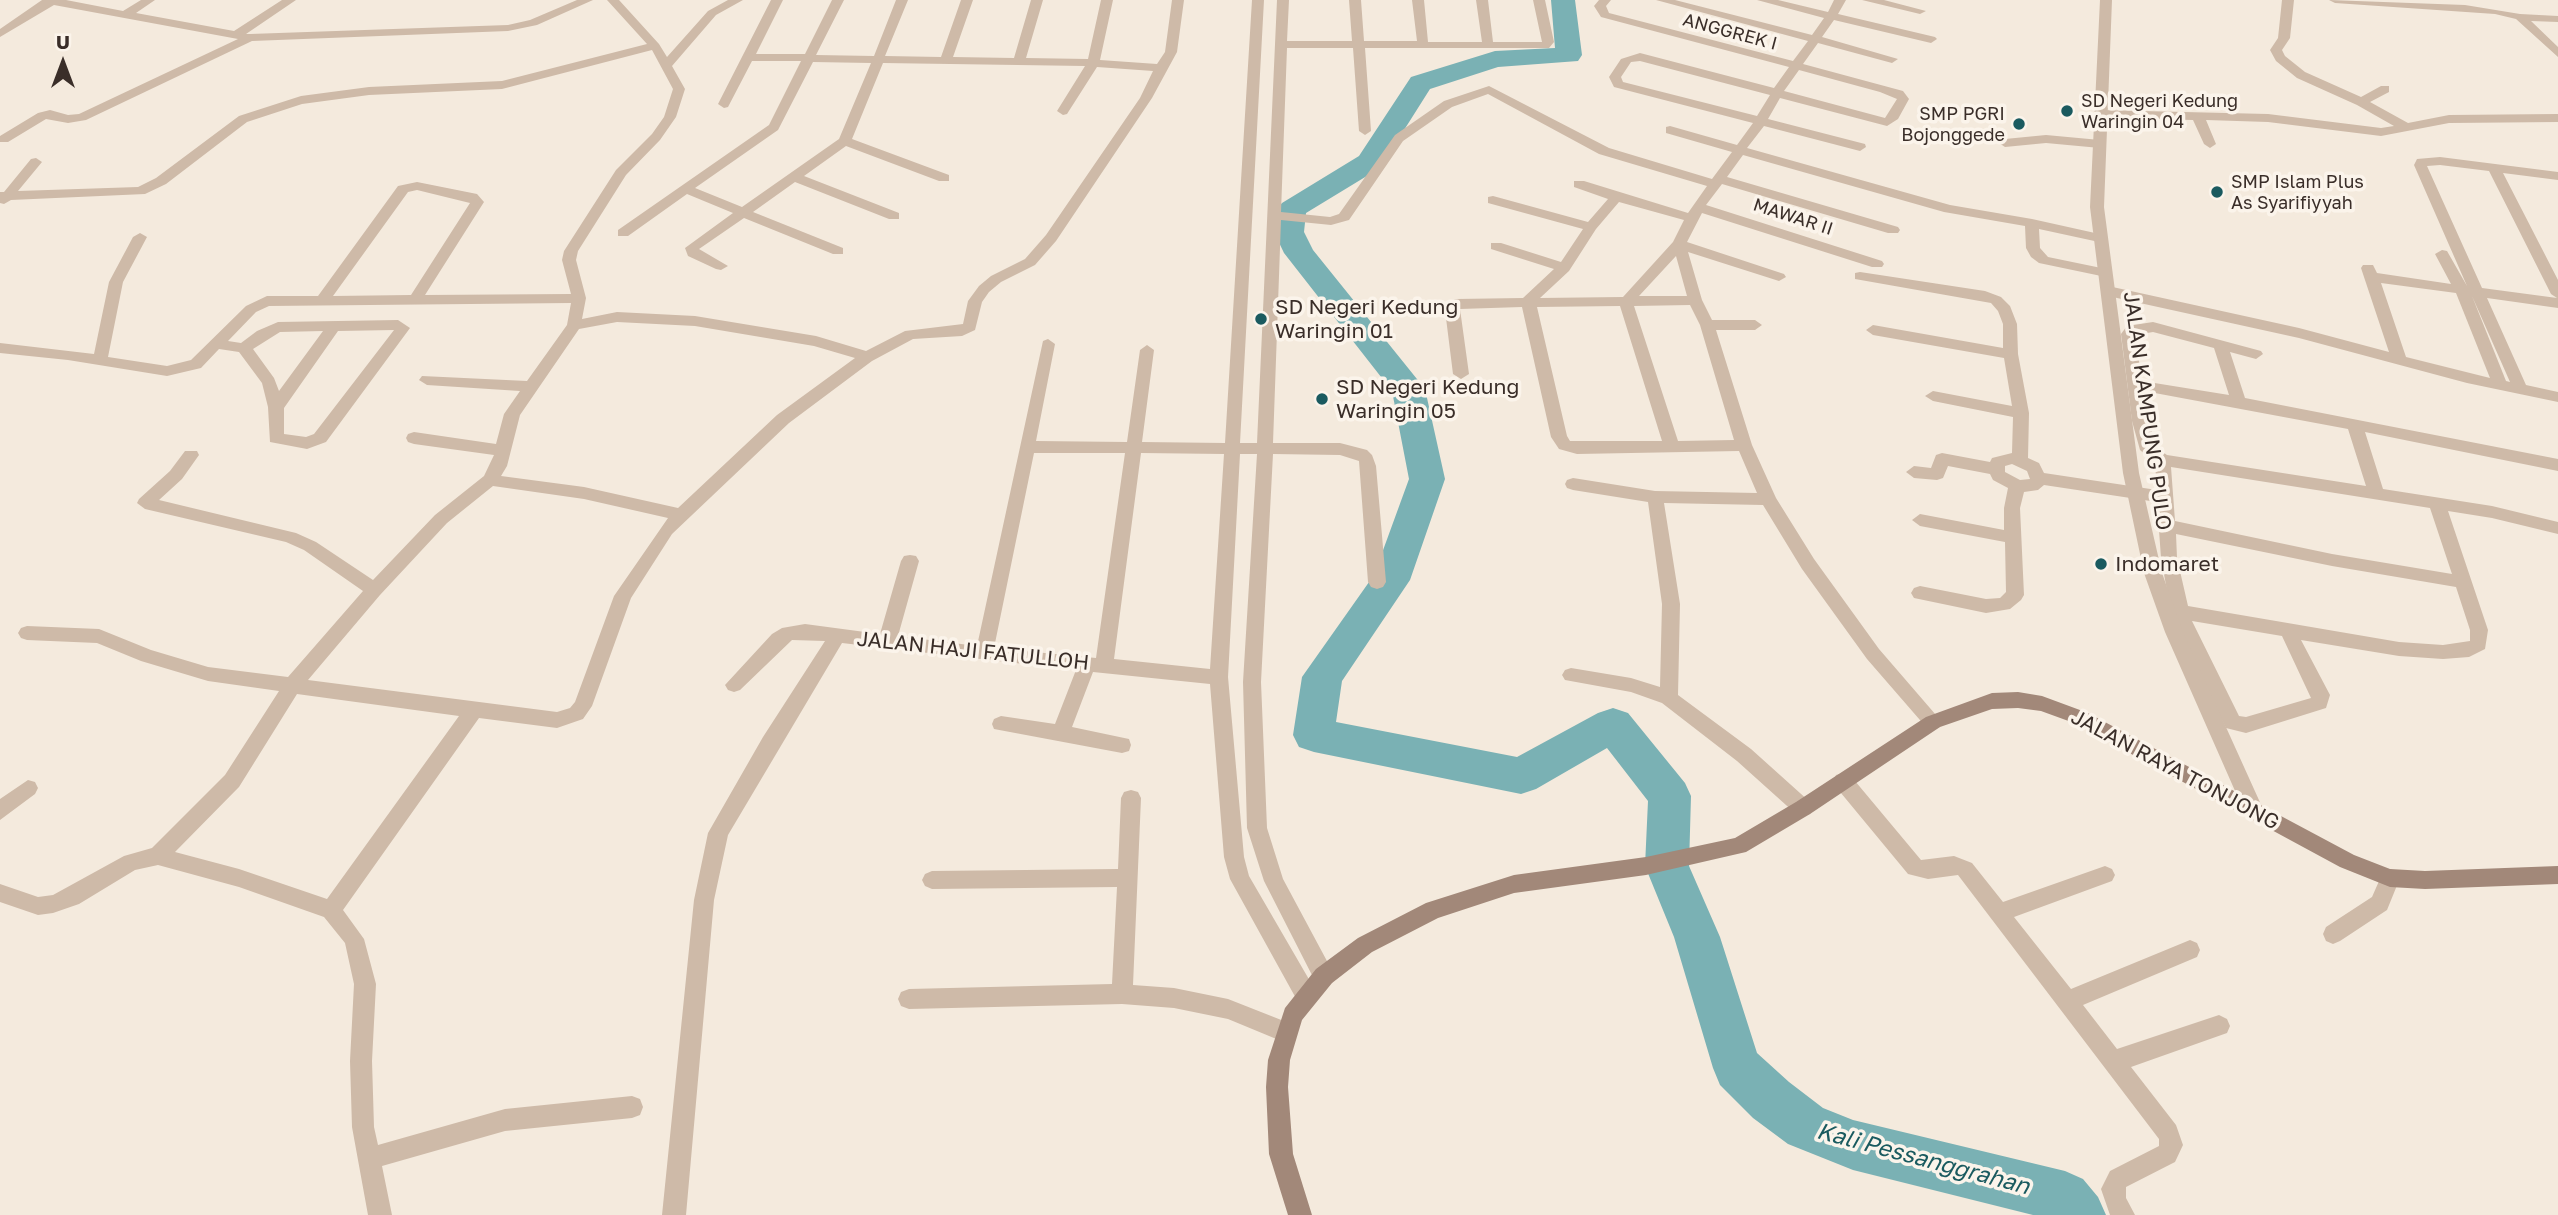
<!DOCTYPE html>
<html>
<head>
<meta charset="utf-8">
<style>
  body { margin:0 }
  #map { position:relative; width:2558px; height:1215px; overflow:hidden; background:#f4eadd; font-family:"Golos Text",sans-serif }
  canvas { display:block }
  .north { position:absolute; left:28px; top:28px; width:70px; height:70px; -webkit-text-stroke:5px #fbf4eb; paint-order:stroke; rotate:0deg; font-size:19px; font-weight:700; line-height:28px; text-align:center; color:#3a2e29 }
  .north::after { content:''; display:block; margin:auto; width:24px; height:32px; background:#3a2e29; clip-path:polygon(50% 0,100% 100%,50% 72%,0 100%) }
</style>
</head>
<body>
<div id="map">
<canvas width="2558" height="1215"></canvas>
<div class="north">U</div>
</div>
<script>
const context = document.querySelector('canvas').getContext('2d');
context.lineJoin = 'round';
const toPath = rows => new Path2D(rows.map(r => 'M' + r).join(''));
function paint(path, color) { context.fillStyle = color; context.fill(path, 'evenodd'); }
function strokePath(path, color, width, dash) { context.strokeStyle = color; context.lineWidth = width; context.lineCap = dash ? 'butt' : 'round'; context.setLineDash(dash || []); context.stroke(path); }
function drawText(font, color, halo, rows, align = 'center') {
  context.font = font + ' "Golos Text",sans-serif'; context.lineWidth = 7; context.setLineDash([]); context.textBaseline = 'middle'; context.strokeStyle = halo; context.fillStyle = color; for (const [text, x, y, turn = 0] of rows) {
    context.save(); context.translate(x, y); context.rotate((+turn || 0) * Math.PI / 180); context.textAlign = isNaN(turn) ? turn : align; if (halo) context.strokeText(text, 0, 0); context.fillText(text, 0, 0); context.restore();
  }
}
const river = toPath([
  [1551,0,1575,0,1582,55,1578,61,1498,67,1430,89,1380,168,1306,213,1304,232,1313,250,1425,389,1445,479,1410,580,1342,681,1336,722,1517,757,1598,713,1613,708,1628,713,1685,783,1691,796,1689,866,1720,937,1757,1053,1789,1082,1823,1108,1853,1120,2065,1171,2083,1179,2098,1197,2106,1215,2033,1215,1853,1170,1788,1144,1753,1118,1720,1085,1713,1068,1674,937,1645,866,1648,801,1607,748,1536,789,1521,794,1314,752,1299,747,1293,735,1302,677,1374,575,1409,479,1392,391,1284,253,1274,232,1277,209,1282,203,1359,156,1411,77,1495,51,1555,48,1551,0]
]);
const minor = toPath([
  [42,0,66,0,123,11,141,0,155,0,136,13,234,31,282,0,296,0,246,34,250,34,508,25,530,20,577,0,593,0,537,25,508,31,252,41,86,120,68,123,46,119,8,142,0,142,0,136,38,113,50,110,68,115,79,114,238,39,54,5,0,37,0,29,42,0],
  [607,0,619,0,659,44,667,57,708,11,728,0,743,0,716,15,672,66,685,89,676,117,660,140,626,175,578,251,576,260,586,298,582,319,617,312,695,316,816,336,866,351,905,331,963,324,968,301,979,286,991,276,1025,259,1046,235,1140,98,1153,71,1097,67,1067,114,1063,115,1057,111,1085,66,883,63,852,139,949,175,949,181,939,181,846,146,804,176,899,213,899,219,889,219,795,182,753,212,843,248,843,254,833,254,744,218,699,249,728,266,721,270,716,269,688,256,685,248,733,213,687,194,628,236,618,236,618,230,769,125,801,61,752,61,728,107,724,108,718,104,771,0,783,0,756,54,805,54,832,0,844,0,816,55,874,56,896,0,908,0,885,56,941,57,961,0,973,0,953,57,1014,58,1031,0,1043,0,1026,58,1088,59,1101,0,1113,0,1100,60,1157,64,1165,52,1172,0,1184,0,1177,52,1152,98,1056,241,1035,265,1001,282,989,292,982,302,975,330,962,336,913,339,872,361,789,423,672,534,631,598,592,706,583,719,557,728,479,718,343,910,364,939,376,984,372,1061,374,1127,378,1145,505,1109,632,1096,640,1099,643,1107,640,1115,632,1118,505,1131,382,1166,392,1215,368,1215,352,1127,350,1061,354,984,345,943,324,917,239,887,158,865,135,870,79,904,53,913,38,915,0,902,0,884,38,897,53,895,124,856,152,848,225,775,279,691,208,681,141,661,97,643,27,640,21,638,18,633,21,628,27,626,99,629,151,650,208,667,288,677,363,591,304,550,286,542,145,509,137,503,139,499,170,471,185,451,197,451,199,455,182,479,159,500,296,533,316,542,373,580,435,515,484,476,494,455,414,444,408,442,406,438,408,434,414,432,496,444,504,414,520,391,427,385,419,380,422,376,527,381,567,325,571,303,269,306,256,312,228,341,241,343,257,331,278,322,398,320,410,328,326,442,307,449,270,442,268,407,262,383,239,352,219,349,201,368,167,376,68,360,0,353,0,343,94,354,109,282,133,237,140,233,147,237,123,282,108,357,167,366,191,360,246,306,267,296,318,296,398,186,417,182,477,194,484,202,425,295,571,294,562,260,564,251,616,170,652,134,664,117,673,89,652,50,502,89,369,95,302,104,247,122,166,184,145,194,11,200,4,204,0,203,0,192,4,192,31,159,36,158,42,162,18,191,138,187,156,178,239,116,301,96,369,87,502,81,647,44,607,0],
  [813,62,871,63,839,139,742,207,695,188,778,130,813,62],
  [417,190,470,203,411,295,333,296,408,192,417,190],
  [617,322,695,326,814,346,855,358,777,415,678,508,584,487,501,476,507,466,520,415,579,329,617,322],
  [394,330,314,434,306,437,284,434,284,408,338,331,394,330],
  [323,331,279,391,274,378,253,349,280,332,323,331],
  [493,486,584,499,668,518,614,596,575,702,570,708,557,712,308,680,380,595,447,523,493,486],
  [297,694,459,716,327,899,239,869,175,852,239,787,297,694],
  [1252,0,1264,0,1240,443,1257,443,1277,0,1289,0,1287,41,1352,41,1349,0,1361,0,1364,41,1417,41,1412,0,1424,0,1428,42,1482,42,1476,0,1488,0,1493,42,1542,42,1533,0,1545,0,1554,42,1549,48,1365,48,1371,131,1365,135,1359,131,1353,48,1287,48,1281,212,1330,217,1339,214,1395,135,1444,101,1489,86,1609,148,1712,179,1732,152,1666,133,1666,127,1670,126,1737,145,1753,123,1614,87,1609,77,1621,59,1640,53,1774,88,1789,67,1601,17,1594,6,1599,0,1611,0,1606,6,1609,13,1793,61,1808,41,1656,0,1675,0,1812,35,1824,18,1757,0,1778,0,1828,12,1834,0,1846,0,1838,14,1935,37,1937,39,1931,43,1834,20,1822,37,1898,59,1892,63,1818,43,1803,64,1903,91,1909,99,1898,119,1887,126,1780,98,1768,119,1865,144,1866,147,1860,151,1764,126,1747,148,1950,205,2032,219,2104,235,2106,238,2099,242,2039,229,2040,248,2048,257,2111,270,2111,276,2106,277,2039,263,2031,257,2026,248,2025,226,1944,212,1743,155,1727,177,1898,227,1900,230,1898,233,1888,233,1722,184,1706,205,1882,261,1884,264,1882,267,1872,267,1702,213,1687,242,1784,274,1786,277,1779,281,1688,252,1702,300,1712,320,1755,320,1762,325,1755,330,1716,330,1752,445,1776,498,1814,559,1879,649,1942,722,1940,727,1933,730,1926,727,1867,659,1802,569,1763,505,1664,503,1680,604,1678,695,1751,749,1810,802,1813,808,1810,814,1803,816,1796,814,1737,761,1662,703,1631,692,1565,680,1562,675,1565,670,1571,668,1631,678,1660,687,1662,604,1648,502,1573,490,1567,488,1565,484,1567,480,1573,478,1655,491,1757,493,1739,451,1577,454,1559,449,1551,437,1522,307,1460,309,1469,374,1461,379,1453,374,1445,310,1451,301,1456,299,1523,298,1554,269,1491,249,1491,243,1501,243,1561,262,1583,229,1488,203,1488,197,1493,196,1588,222,1608,199,1574,187,1574,181,1584,181,1688,213,1707,186,1599,154,1488,94,1452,107,1403,141,1349,220,1331,225,1281,220,1273,443,1340,443,1367,450,1372,455,1376,466,1386,582,1383,587,1377,589,1371,587,1368,582,1359,461,1340,455,1273,454,1261,682,1267,828,1283,879,1335,976,1332,983,1324,986,1316,983,1264,881,1247,828,1243,682,1257,454,1240,454,1228,677,1244,857,1249,876,1314,988,1317,995,1314,1002,1306,1005,1298,1002,1230,879,1224,857,1210,684,1093,672,1072,727,1129,739,1131,745,1129,751,1122,753,994,729,992,724,994,719,1001,716,1055,724,1076,670,842,643,728,835,714,900,686,1215,662,1215,694,900,708,833,763,737,825,641,792,640,740,690,734,692,728,690,725,685,772,634,782,628,805,624,880,634,901,561,904,556,910,555,916,556,919,561,898,636,977,646,1043,341,1048,339,1055,344,1036,441,1127,442,1140,350,1147,345,1154,350,1142,442,1225,443,1252,0],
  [1640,61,1770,95,1757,116,1623,82,1621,77,1631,62,1640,61],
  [1799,70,1880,92,1897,99,1885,118,1784,91,1799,70],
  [1619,202,1684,220,1673,242,1623,297,1540,298,1569,271,1596,229,1619,202],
  [1676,256,1687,296,1639,296,1676,256],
  [1690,305,1700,325,1734,440,1678,441,1634,306,1690,305],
  [1620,306,1662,441,1570,441,1567,436,1537,307,1620,306],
  [1034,453,1125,453,1096,658,994,648,1034,453],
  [1141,453,1224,454,1210,669,1114,659,1141,453],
  [1862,0,1884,0,1926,11,1920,14,1862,0],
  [2282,0,2294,0,2290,38,2282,50,2285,56,2305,72,2361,97,2381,86,2389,86,2389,92,2370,102,2408,123,2449,115,2558,114,2558,122,2449,123,2381,136,2268,122,2206,120,2216,144,2210,148,2204,144,2193,120,2100,118,2094,114,2100,110,2268,114,2381,128,2394,126,2357,105,2297,78,2276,61,2270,50,2278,38,2282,0],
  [2329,0,2465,5,2520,14,2558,16,2558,22,2531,21,2558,47,2558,57,2516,19,2495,14,2335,3,2329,0],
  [2046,135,2100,140,2106,144,2100,148,2046,143,2005,147,1999,143,2005,139,2046,135],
  [2440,157,2558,172,2558,180,2503,173,2558,280,2558,308,2487,298,2526,385,2558,392,2558,402,2467,383,2299,338,2108,296,2101,291,2108,286,2299,328,2389,352,2361,268,2363,265,2373,265,2377,273,2451,284,2435,254,2442,250,2447,251,2467,286,2414,165,2417,159,2440,157],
  [2440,165,2489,171,2551,294,2557,298,2482,288,2427,166,2440,165],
  [2381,283,2456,293,2490,378,2406,357,2381,283],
  [2472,296,2510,382,2506,381,2472,296],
  [1860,272,1985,291,2001,297,2010,306,2017,324,2018,354,2029,413,2028,458,2039,463,2044,473,2157,490,2155,463,2140,450,2132,421,2121,334,2127,326,2153,322,2261,351,2263,354,2256,359,2230,352,2245,398,2558,459,2558,471,2365,432,2383,489,2492,506,2558,522,2558,534,2492,518,2448,511,2488,630,2485,649,2469,657,2443,659,2399,656,2301,640,2330,695,2326,708,2246,733,2226,728,2181,639,2171,612,2161,558,2157,502,2044,485,2038,490,2024,492,2020,508,2024,595,2021,600,2010,609,1986,613,1914,598,1911,593,1914,588,1920,586,1986,599,2000,598,2006,592,2005,542,1920,526,1912,520,1920,514,2004,530,2004,508,2008,488,1993,480,1990,474,1948,466,1943,478,1937,480,1914,478,1906,472,1914,466,1931,468,1936,455,1942,453,1990,462,1992,458,2012,453,2013,417,1933,401,1925,396,1933,391,2012,406,2004,358,1873,335,1866,330,1873,325,2003,348,2003,324,1998,311,1991,303,1855,279,1855,273,1860,272],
  [2153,332,2214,348,2229,395,2142,381,2135,335,2153,332],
  [2144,391,2348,429,2366,486,2167,455,2155,447,2144,391],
  [2012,464,2027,471,2030,479,2020,480,2005,472,2005,466,2012,464],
  [2171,467,2430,508,2452,574,2332,554,2175,521,2171,467],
  [2176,534,2332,566,2456,587,2470,630,2470,641,2443,645,2399,642,2188,606,2177,558,2176,534],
  [2192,621,2282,636,2311,698,2246,717,2239,716,2192,621],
  [1843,773,1850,775,1921,860,1954,856,1972,863,2003,902,2105,866,2112,869,2115,875,2112,881,2014,917,2071,989,2190,940,2197,943,2200,950,2197,957,2083,1005,2117,1049,2219,1015,2227,1019,2230,1026,2227,1033,2131,1067,2176,1125,2183,1145,2175,1162,2126,1187,2126,1198,2135,1215,2110,1215,2101,1189,2110,1171,2159,1146,2159,1139,1958,875,1928,879,1908,874,1836,787,1833,781,1836,775,1843,773],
  [28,780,35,782,38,788,35,794,0,820,0,799,28,780],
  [1131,790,1138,792,1141,798,1133,985,1174,988,1228,999,1294,1025,1297,1032,1294,1039,1286,1043,1228,1019,1174,1008,1122,1004,909,1009,901,1006,898,999,901,992,909,989,1112,984,1117,887,932,889,925,886,922,880,925,874,932,871,1118,869,1121,798,1124,792,1131,790],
  [2390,869,2397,872,2400,878,2387,910,2340,941,2333,944,2326,941,2323,934,2326,927,2372,897,2383,872,2390,869]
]);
const tertiary = toPath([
  [2100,0,2112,0,2104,207,2139,473,2162,573,2183,632,2263,809,2260,815,2253,817,2246,815,2243,809,2165,632,2144,573,2123,473,2090,207,2100,0]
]);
const secondary = toPath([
  [2018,692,2042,696,2088,713,2354,855,2390,869,2425,871,2558,866,2558,884,2425,889,2390,887,2340,867,2074,723,2041,711,2018,708,1992,709,1940,727,1810,814,1746,852,1646,875,1514,893,1438,918,1372,952,1332,983,1302,1020,1290,1060,1288,1087,1293,1154,1312,1215,1288,1215,1269,1154,1266,1087,1268,1060,1285,1008,1316,969,1358,938,1426,903,1514,875,1646,857,1735,838,1796,802,1926,717,1992,693,2018,692]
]);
const markers = [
  [2067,111,7,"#1a5a5f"],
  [2019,124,7,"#1a5a5f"],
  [2217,192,7,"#1a5a5f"],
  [1261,319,7,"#1a5a5f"],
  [1322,399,7,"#1a5a5f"],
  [2101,564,7,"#1a5a5f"]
];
const farStreetnames = [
  ["ANGGREK I",1730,32,15],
  ["MAWAR II",1793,217,18]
];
const farPoinames = [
  ["SD Negeri Kedung",2081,101],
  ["Waringin 04",2081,122],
  ["SMP PGRI",2005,114,"right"],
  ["Bojonggede",2005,135,"right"],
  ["SMP Islam Plus",2231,182],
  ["As Syarifiyyah",2231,203]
];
const poiNames = [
  ["SD Negeri Kedung",1275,307],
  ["Waringin 01",1275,331],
  ["SD Negeri Kedung",1336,387],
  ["Waringin 05",1336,411],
  ["Indomaret",2115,564]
];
const streetNames = [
  ["JALAN KAMPUNG PULO",2147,411,82],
  ["JALAN HAJI FATULLOH",973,651,6],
  ["JALAN RAYA TONJONG",2175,770,28]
];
const waterNames = [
  ["Kali Pessanggrahan",1923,1159,15]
];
paint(river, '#7ab1b4');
paint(minor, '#cebaa8');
paint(tertiary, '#cebaa8');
paint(secondary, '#a28879');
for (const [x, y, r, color] of markers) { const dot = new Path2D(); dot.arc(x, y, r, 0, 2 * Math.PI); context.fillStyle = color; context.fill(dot); strokePath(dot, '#fbf4eb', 2.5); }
drawText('18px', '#3a2e29', '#fbf4eb', farStreetnames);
drawText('18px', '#3a2e29', '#fbf4eb', farPoinames, 'left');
drawText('21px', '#3a2e29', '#fbf4eb', poiNames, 'left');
drawText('21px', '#3a2e29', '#fbf4eb', streetNames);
drawText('italic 23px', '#1a5a5f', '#fbf4eb', waterNames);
</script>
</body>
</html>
